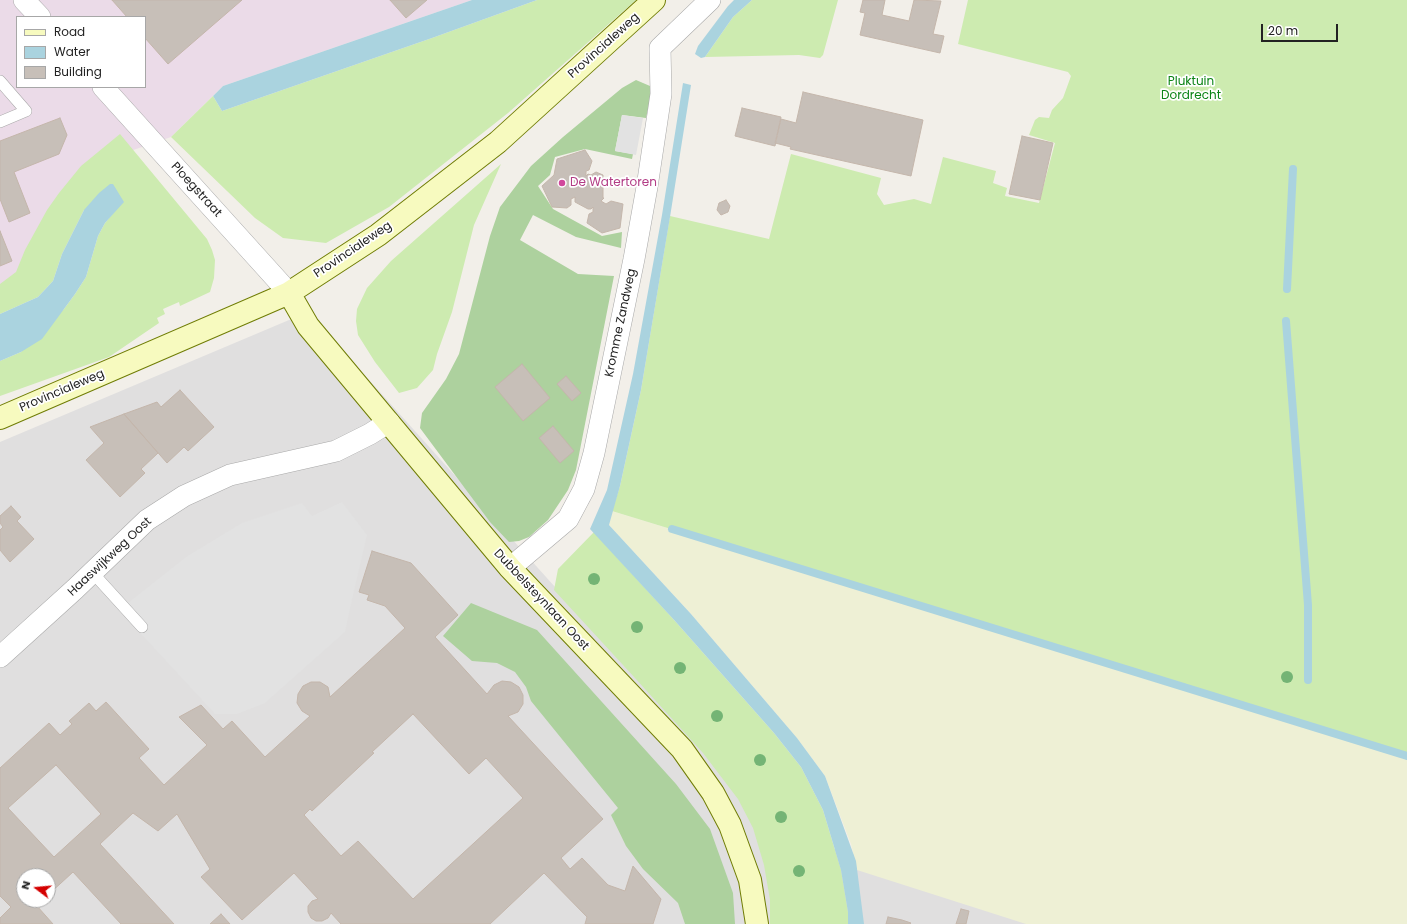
<!DOCTYPE html>
<html>
<head>
<meta charset="utf-8">
<style>
  body { margin:0 }
  #map { position:relative; width:1407px; height:924px; overflow:hidden; background:#f2efe9; font-family:Poppins,sans-serif }
  canvas { display:block }
  .legend { position:absolute; left:16px; top:16px; width:130px; height:72px; box-sizing:border-box; background:#fff; border:1px solid #a7a7a7; margin:0; padding:5px 7px; list-style:none; font-size:12px; color:#222 }
  .legend li { display:flex; align-items:center; gap:8px; height:20px }
  .legend b { width:20px; border:1px solid #a7a7a7 }
  .north { position:absolute; left:16px; top:868px; width:40px; height:40px; box-sizing:border-box; background:#fff; border:1px solid #a7a7a7; border-radius:50%; rotate:286deg; font-size:11px; font-weight:700; line-height:16px; text-align:center; color:#222 }
  .north::after { content:''; display:block; margin:auto; width:14px; height:18px; background:#d40000; clip-path:polygon(50% 0,100% 100%,50% 72%,0 100%) }
  .scale { position:absolute; left:1261px; top:24px; width:77px; height:18px; box-sizing:border-box; border:2px solid #222; border-top:0; padding-left:5px; font-size:12px; line-height:14px; white-space:nowrap; color:#222; -webkit-text-stroke:3px #fff; paint-order:stroke }
</style>
</head>
<body>
<div id="map">
<canvas width="1407" height="924"></canvas>
<ul class="legend">
<li><b style="height:5px;background:#f7fabf"></b>Road</li>
<li><b style="height:11px;background:#aad3df"></b>Water</li>
<li><b style="height:11px;background:#c7bfb8"></b>Building</li>
</ul>
<div class="north">N</div>
<div class="scale">20 m</div>
</div>
<script>
const context = document.querySelector('canvas').getContext('2d');
context.lineJoin = 'round';
function paint(path, color) { context.fillStyle = color; context.fill(path, 'evenodd'); }
const toPath = rows => new Path2D(rows.map(r => 'M' + r).join(''));
function strokePath(path, color, width, dash) { context.strokeStyle = color; context.lineWidth = width; context.lineCap = dash ? 'butt' : 'round'; context.setLineDash(dash || []); context.stroke(path); }
function drawText(font, color, halo, rows, align = 'center') {
  context.font = font + ' Poppins,sans-serif'; context.lineWidth = 3.5; context.setLineDash([]); context.textBaseline = 'middle'; context.strokeStyle = halo; context.fillStyle = color; for (const [text, x, y, turn = 0] of rows) {
    context.save(); context.translate(x, y); context.rotate((+turn || 0) * Math.PI / 180); context.textAlign = isNaN(turn) ? turn : align; if (halo) context.strokeText(text, 0, 0); context.fillText(text, 0, 0); context.restore();
  }
}
const residential = toPath([
  [308,312,776,833,1110,924,0,924,0,442],
  [24,876,48,876,48,900,24,900]
]);
const industrial = toPath([
  [0,0,472,0,223,86,171,137,113,157,0,297],
  [17,17,145,17,145,87,17,87]
]);
const farmland = toPath([
  [612,511,1312,725,1368,745,1407,756,1407,924,1026,924,857,870,851,844,825,776,797,738,691,614,609,525]
]);
const grass = toPath([
  [537,0,636,0,508,113,389,207,326,243,283,238,255,218,171,137,213,96,222,111,432,38],
  [752,0,838,0,823,55,820,58,799,55,705,57,733,17],
  [968,0,1407,0,1407,756,1368,745,1312,725,612,511,620,486,641,390,670,216,769,239,791,154,881,178,877,194,884,205,914,199,931,204,943,157,996,171,993,183,1007,188,1005,196,1039,203,1055,143,1029,135,1035,120,1039,117,1049,118,1052,110,1063,98,1071,76,1068,72,958,44],
  [120,134,207,239,212,250,215,260,214,278,210,292,180,306,179,302,163,309,165,314,157,318,159,323,109,357,0,396,0,361,21,352,64,309,75,294,86,277,98,236,105,223,114,212,84,210,62,254,53,281,38,297,0,314,0,284,16,272,25,250,47,210,59,193,81,166],
  [501,164,474,225,452,312,437,354,433,370,417,388,399,393,375,362,358,335,356,321,357,309,367,288,391,261],
  [594,532,675,621,774,733,801,767,823,810,841,870,848,912,848,924,770,924,770,900,764,865,753,828,738,799,703,753,635,678,554,590,558,569]
]);
const forest = toPath([
  [636,80,650,86,651,96,646,118,622,115,615,151,633,154,632,159,585,149,555,157,550,175,538,186,553,209,602,236,622,232,621,248,576,237,533,215,520,240,578,274,614,276,576,470,568,490,548,520,529,537,519,541,509,542,490,522,420,428,422,413,446,379,459,354,490,236,500,207,531,166,563,137,622,88],
  [471,603,537,630,676,784,710,829,733,893,735,924,685,924,678,903,643,869,626,846,611,815,618,808,531,701,526,687,515,672,497,663,472,661,443,636]
]);
const parking = toPath([
  [622,115,643,118,636,155,615,151],
  [342,502,367,535,353,595,345,632,265,703,237,714,215,714,119,610,186,557,242,523,302,503,312,516]
]);
const water = toPath([
  [472,0,537,0,432,38,222,111,213,96,223,86],
  [734,0,752,0,733,17,705,57,701,58,695,54,698,46,728,6],
  [683,83,691,85,670,217,641,390,620,486,609,525,691,614,797,738,825,776,856,861,864,924,848,924,848,912,841,870,823,810,801,767,774,733,675,621,590,529,607,490,633,374,662,215],
  [110,184,113,184,124,202,105,223,98,236,86,277,75,294,42,339,21,352,0,361,0,314,38,297,53,281,62,254,84,210,99,193]
]);
const stream = toPath([
  [1287,289,1293,169],
  [1286,321,1308,605,1308,680],
  [672,529,1407,756]
]);
const building = toPath([
  [112,0,242,0,168,64,145,38,145,17,127,17,112,0],
  [390,0,427,0,406,18,390,0],
  [863,0,885,0,882,15,909,21,914,0,941,1,933,34,944,36,940,53,860,35,865,13,860,12,863,0],
  [803,92,923,120,911,176,790,149,791,147,775,143,781,119,796,123,803,92],
  [742,108,781,117,775,146,735,136,742,108],
  [60,118,67,135,59,154,14,172,30,213,9,222,0,199,0,141,60,118],
  [1022,136,1053,143,1040,200,1009,194,1022,136],
  [585,150,592,161,589,170,586,171,586,176,588,174,591,175,596,172,603,175,603,181,604,184,603,184,603,198,604,198,601,201,606,204,611,201,623,204,620,228,602,233,587,223,589,214,593,212,593,207,591,209,588,209,575,202,575,197,571,199,571,205,567,208,552,207,542,186,554,175,557,159,585,150],
  [726,200,730,206,728,212,721,215,717,210,719,203,726,200],
  [0,231,12,261,0,266,0,231],
  [522,364,550,398,523,421,495,387,522,364],
  [566,376,581,393,572,401,557,384,566,376],
  [180,390,214,427,188,451,184,447,167,463,124,414,157,402,161,407,180,390],
  [124,414,158,453,141,469,145,473,120,497,86,460,104,443,90,427,124,414],
  [553,426,574,451,560,463,539,438,553,426],
  [11,506,21,517,17,521,34,539,10,562,0,550,0,530,3,527,0,523,0,516,11,506],
  [372,551,411,563,458,615,435,637,487,694,494,685,502,681,511,682,519,687,523,695,523,704,518,712,508,716,603,819,561,858,570,869,582,858,608,885,625,891,633,866,661,899,653,924,585,924,587,917,544,873,490,924,341,924,331,913,328,918,322,921,316,921,311,918,308,912,308,906,312,901,318,899,294,873,242,920,201,877,210,869,177,814,158,831,133,813,100,844,174,924,121,924,73,872,48,895,48,876,24,876,24,900,43,900,37,906,53,924,0,924,0,918,11,907,0,896,0,768,49,723,60,735,72,724,69,721,89,703,96,711,106,702,149,749,139,758,164,785,207,745,179,717,201,705,223,729,232,721,265,757,310,716,302,711,297,703,298,694,303,686,311,682,320,682,328,687,330,697,405,628,385,606,367,600,369,595,359,592,372,551],
  [413,714,469,774,486,758,523,798,413,899,358,841,341,856,304,815,310,809,312,811,374,753,372,752,413,714],
  [56,765,101,814,54,857,8,808,56,765],
  [961,909,969,911,966,924,956,924,961,909],
  [221,914,230,924,210,924,221,914],
  [888,917,902,920,911,923,910,924,886,924,888,917]
]);
const lane = toPath([
  [0,81,26,111,0,122],
  [92,572,142,627]
]);
const street = toPath([
  [24,0,40,17],
  [103,87,289,293],
  [510,568,568,519,584,489,594,453,634,259,647,187,661,94,660,48,710,0],
  [0,657,75,589,147,520,184,496,230,475,336,451,370,434,389,422]
]);
const secondary = toPath([
  [289,293,308,326,510,568,682,749,713,793,730,825,750,880,757,924],
  [0,418,289,293,378,235,498,142,654,0]
]);
const trees = [
  [594,579],
  [637,627],
  [680,668],
  [1287,677],
  [717,716],
  [760,760],
  [781,817],
  [799,871]
];
const markers = [
  [562,183,4,"#d1479c"]
];
const streetNames = [
  ["Provincialeweg",604,46,-42],
  ["Ploegstraat",196,190,48],
  ["Provincialeweg",353,250,-34],
  ["Kromme Zandweg",621,323,-78],
  ["Provincialeweg",62,391,-23],
  ["Haaswijkweg Oost",110,557,-43],
  ["Dubbelsteynlaan Oost",541,600,47]
];
const parkNames = [
  ["Pluktuin",1191,82],
  ["Dordrecht",1191,96]
];
const hotelNames = [
  ["De Watertoren",570,183]
];
paint(residential, '#e0dfdf');
paint(industrial, '#ebdbe8');
paint(farmland, '#eef0d5');
paint(grass, '#cdebb0');
paint(forest, '#add19e');
paint(parking, '#e2e2e2');
paint(water, '#aad3df');
strokePath(stream, '#aad3df', 8);
paint(building, '#c7bfb8');
strokePath(building, '#c4b6ab', 1);
strokePath(lane, '#a9a9a9', 12);
strokePath(street, '#a9a9a9', 22);
strokePath(secondary, '#707d05', 24);
strokePath(lane, '#fff', 11);
strokePath(street, '#fff', 21);
strokePath(secondary, '#f7fabf', 22);
context.fillStyle = '#74b475';
for (const [x, y] of trees) { context.beginPath(); context.arc(x, y, 6, 0, 2 * Math.PI); context.fill(); }
for (const [x, y, r, color] of markers) { const dot = new Path2D(); dot.arc(x, y, r, 0, 2 * Math.PI); context.fillStyle = color; context.fill(dot); strokePath(dot, '#fff', 1.5); }
drawText('12px', '#222', '#fff', streetNames);
drawText('12px', '#0c8416', '#fff', parkNames);
drawText('12px', '#b23c85', '#fff', hotelNames, 'left');
</script>
</body>
</html>
